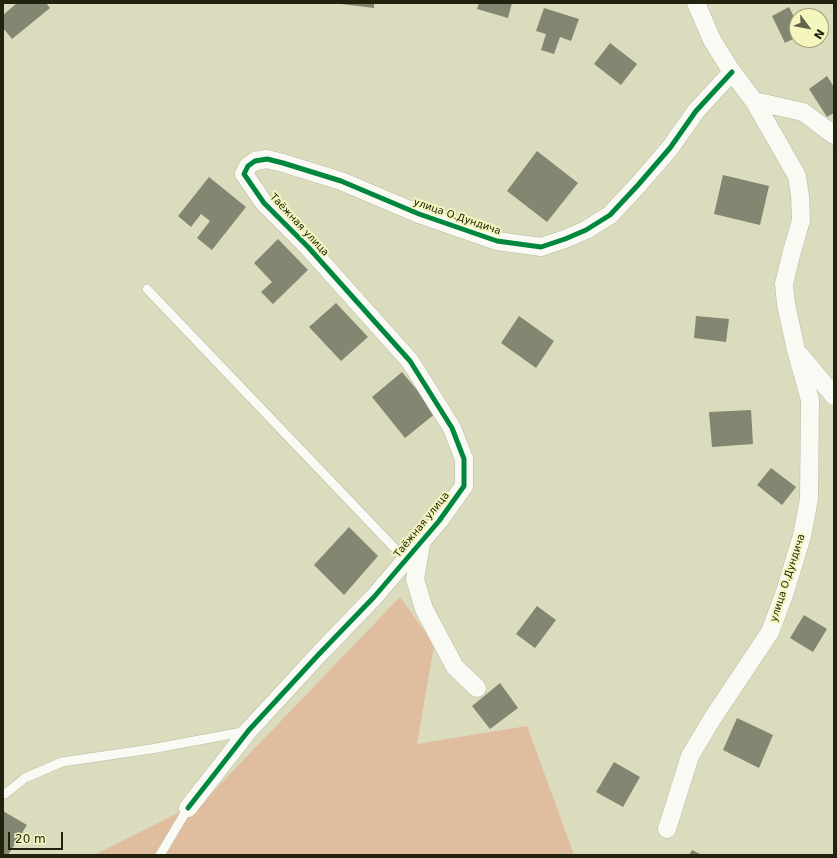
<!DOCTYPE html>
<html>
<head>
<meta charset="utf-8">
<style>
  body { margin:0 }
  #map { position:relative; width:837px; height:858px; overflow:hidden; background:#dbdbbd; font-family:"DejaVu Sans",sans-serif }
  canvas { display:block }
  .frame { position:absolute; inset:0; border:4px solid #23230d; pointer-events:none }
  .north { position:absolute; left:789px; top:8px; width:40px; height:40px; box-sizing:border-box; background:#f5f6bd; border:1px solid #a1a277; border-radius:50%; rotate:122deg; font-size:11px; font-weight:700; line-height:16px; text-align:center; color:#23230d }
  .north::after { content:''; display:block; margin:auto; width:14px; height:18px; background:#63634b; clip-path:polygon(50% 0,100% 100%,50% 72%,0 100%) }
  .scale { position:absolute; left:8px; top:832px; width:55px; height:18px; box-sizing:border-box; border:2px solid #23230d; border-top:0; padding-left:5px; font-size:12px; line-height:14px; white-space:nowrap; color:#23230d; -webkit-text-stroke:3px #f5f6bd; paint-order:stroke }
</style>
</head>
<body>
<div id="map">
<canvas width="837" height="858"></canvas>
<div class="frame"></div>
<div class="north">N</div>
<div class="scale">20 m</div>
</div>
<script>
const context = document.querySelector('canvas').getContext('2d');
context.lineJoin = 'round';
function paint(path, color) { context.fillStyle = color; context.fill(path, 'evenodd'); }
const toPath = rows => new Path2D(rows.map(r => 'M' + r).join(''));
function strokePath(path, color, width, dash) { context.strokeStyle = color; context.lineWidth = width; context.lineCap = dash ? 'butt' : 'round'; context.setLineDash(dash || []); context.stroke(path); }
function drawText(font, color, halo, rows, align = 'center') {
  context.font = font + ' "DejaVu Sans",sans-serif'; context.lineWidth = 4; context.setLineDash([]); context.textBaseline = 'middle'; context.strokeStyle = halo; context.fillStyle = color; for (const [text, x, y, turn = 0] of rows) {
    context.save(); context.translate(x, y); context.rotate((+turn || 0) * Math.PI / 180); context.textAlign = isNaN(turn) ? turn : align; if (halo) context.strokeText(text, 0, 0); context.fillText(text, 0, 0); context.restore();
  }
}
const green = toPath([
  [400,597,434,645,417,744,527,726,574,855,94,855,206,799]
]);
const building = toPath([
  [17,3,46,3,50,8,12,39,3,28,3,15],
  [341,3,374,3,374,8,341,4],
  [479,3,512,3,508,18,477,9],
  [789,7,797,23,797,37,785,43,772,16],
  [544,8,579,19,571,41,560,37,554,54,541,50,546,34,536,31],
  [610,43,637,64,621,85,594,64],
  [827,76,834,87,834,113,827,117,809,89],
  [537,151,578,183,547,222,507,191],
  [723,175,769,186,760,225,714,214],
  [209,177,246,207,212,250,197,238,210,221,201,214,191,227,178,216],
  [278,239,308,270,273,304,261,292,272,282,254,263],
  [336,303,368,337,341,361,309,327],
  [519,316,554,341,536,368,501,343],
  [696,316,729,319,726,342,694,338],
  [402,372,436,413,405,438,372,397],
  [751,410,753,444,712,447,709,412],
  [771,468,796,487,782,505,757,485],
  [349,527,378,556,344,595,314,565],
  [537,606,556,620,535,648,516,634],
  [804,615,827,629,813,652,790,638],
  [500,683,518,708,490,729,472,706],
  [737,718,773,735,759,768,723,750],
  [614,762,640,777,623,807,596,792],
  [3,811,27,825,8,855,3,855],
  [692,850,702,855,689,855]
]);
const lane = toPath([
  [147,289,406,560],
  [5,794,25,778,62,762,151,749,248,731],
  [160,855,188,808]
]);
const street = toPath([
  [696,3,712,40,732,72,754,101,803,112,834,135],
  [800,355,834,396],
  [421,544,415,579,424,609,455,667,477,688],
  [188,808,249,730,320,653,374,597,439,521,464,486,464,459,452,428,410,361,308,247,264,203,244,174,248,166,255,161,267,159,283,163,341,181,419,214,497,241,541,247,565,239,586,230,610,215,638,185,670,148,696,111,732,72],
  [667,829,690,756,712,719,770,632,784,595,802,536,809,499,810,400,796,350,786,304,784,284,791,255,801,220,800,196,797,176,753,99]
]);
const cycleway = toPath([
  [188,808,249,730,320,653,374,597,439,521,464,486,464,459,452,428,410,361,308,247,264,203,244,174,248,166,255,161,267,159,283,163,341,181,419,214,497,241,541,247,565,239,586,230,610,215,638,185,670,148,696,111,732,72]
]);
const streetNames = [
  ["улица О.Дундича",457,217,19],
  ["Таёжная улица",299,225,47],
  ["Таёжная улица",422,525,-51],
  ["улица О.Дундича",788,578,-72]
];
paint(green, '#e0bd9e');
paint(building, '#838771');
strokePath(lane, '#b9b9a2', 10);
strokePath(street, '#b9b9a2', 19);
strokePath(lane, '#fafaf5', 9);
strokePath(street, '#fafaf5', 18);
strokePath(cycleway, '#00873e', 5);
drawText('10px', '#23230d', '#f5f6bd', streetNames);
</script>
</body>
</html>
